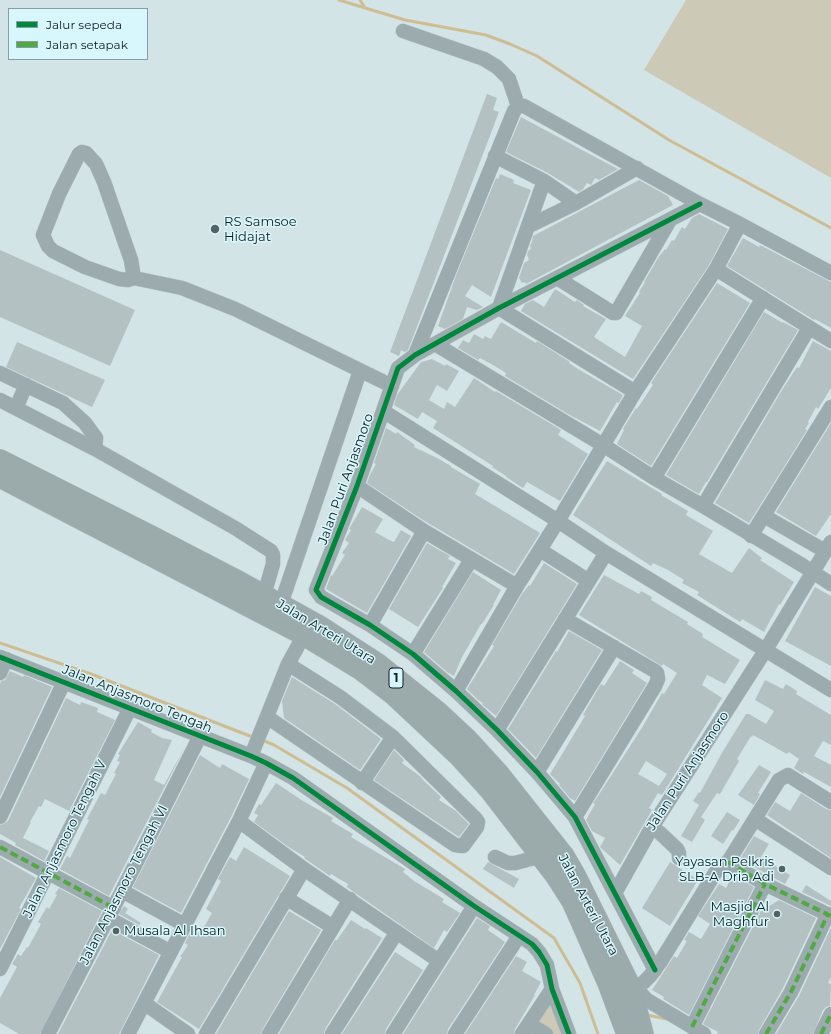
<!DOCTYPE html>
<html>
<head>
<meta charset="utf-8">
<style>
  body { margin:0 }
  #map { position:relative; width:831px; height:1034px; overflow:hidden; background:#d2e4e6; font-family:Montserrat,sans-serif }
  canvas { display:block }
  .legend { position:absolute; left:8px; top:8px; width:140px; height:52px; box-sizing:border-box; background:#d7f7fc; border:1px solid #879fa3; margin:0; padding:5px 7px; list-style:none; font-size:12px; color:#101c1e }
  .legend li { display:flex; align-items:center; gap:8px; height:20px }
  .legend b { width:20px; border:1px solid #879fa3 }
</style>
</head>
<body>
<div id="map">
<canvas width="831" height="1034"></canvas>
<ul class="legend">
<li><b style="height:5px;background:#00873e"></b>Jalur sepeda</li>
<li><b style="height:5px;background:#51a943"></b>Jalan setapak</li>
</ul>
</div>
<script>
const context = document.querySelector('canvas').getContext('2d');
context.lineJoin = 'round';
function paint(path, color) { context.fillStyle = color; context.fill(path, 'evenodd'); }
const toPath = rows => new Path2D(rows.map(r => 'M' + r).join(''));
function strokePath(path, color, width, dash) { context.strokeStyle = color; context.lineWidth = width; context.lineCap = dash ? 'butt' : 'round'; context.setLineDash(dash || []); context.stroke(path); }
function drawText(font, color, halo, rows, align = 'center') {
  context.font = font + ' Montserrat,sans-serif'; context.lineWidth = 3; context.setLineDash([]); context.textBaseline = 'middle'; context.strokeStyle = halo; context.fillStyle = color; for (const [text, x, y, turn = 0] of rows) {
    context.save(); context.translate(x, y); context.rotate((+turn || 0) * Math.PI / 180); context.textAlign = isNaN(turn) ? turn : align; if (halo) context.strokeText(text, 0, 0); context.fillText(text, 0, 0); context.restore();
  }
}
const green = toPath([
  [686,0,831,0,831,178,644,70],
  [552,1004,562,1034,550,1034,536,1024,547,1005]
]);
const stream = toPath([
  [339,0,405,20,486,35,510,44,537,56,669,140,831,228],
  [360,0,365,8],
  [0,643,91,674,255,738],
  [262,740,274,745,347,788,554,938,580,983,598,1034],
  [647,1015,667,1019]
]);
const building = toPath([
  [487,94,497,98,493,110,499,112,408,350,405,352,401,350,399,356,390,352],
  [521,117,597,158,618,169,599,180,595,178,591,185,587,183,583,189,579,192,548,173,506,152],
  [500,174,514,180,513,183,531,190,491,297,472,285,465,296,483,307,477,310,467,307,463,319,445,329,438,326,457,273,496,178,498,179],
  [639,180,668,196,673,205,526,284,525,282,522,283,519,278,524,263,529,260,527,255,528,251,531,249,530,246,532,242,533,236],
  [699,214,728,229,709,265,633,379,521,311,525,304,533,300,544,307,555,289,575,302,577,300,584,305,583,306,606,319,594,337,625,357,642,326,625,316,640,293,639,292,645,282,644,282,658,258,665,249,666,250,672,240,674,241,682,227,685,229,692,218],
  [743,238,759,247,760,245,831,282,831,328,815,319,814,320,727,266],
  [0,250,135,310,110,366,0,317],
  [717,283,750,303,651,466,617,444,624,430,623,429,629,419,636,408,637,409,653,385,651,383],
  [764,312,783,323,783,322,798,330,707,482,706,482,699,494,666,475],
  [501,322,536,343,537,341,570,362,569,363,578,369,623,395,619,403,617,402,600,431,568,414,505,376,506,373,493,365,480,358,478,360,458,348,463,340,469,343,474,334,483,339,485,336,491,339],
  [813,341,831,351,831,388,818,409,816,407,808,422,809,423,805,429,807,430,749,523,715,503,782,390,797,367,799,368],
  [17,342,105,380,92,407,6,367],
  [432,359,445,366,446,364,459,371,447,391,437,385,429,400,444,409,447,402,455,407,474,378,495,392,496,391,548,422,561,430,558,435,588,454,560,501,527,482,523,488,506,477,506,476,492,467,493,466,433,428,437,421,422,412,418,419,394,405,397,395,421,362],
  [831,423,831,514,816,536,776,512],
  [386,428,396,434,397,432,415,445,414,447,437,458,451,466,451,467,480,484,475,494,540,533,514,574,423,520,367,483,370,475,376,464,374,463],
  [607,461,662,494,661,495,688,511,686,515,713,531,699,554,732,573,749,548,762,558,760,560,794,582,780,605,779,604,764,632,742,619,740,622,697,595,699,592,682,583,684,580,668,570,653,563,651,566,573,515],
  [362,507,383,519,375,532,389,540,394,542,401,530,411,536,367,613,326,589,331,575,332,576,345,555,342,553,349,543,345,540,351,530,349,529],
  [427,543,450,556,448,559,456,563,442,587,443,588,418,627,389,609],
  [544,563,577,584,496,716,482,704,483,703,478,700,467,689,494,646,492,645,522,594,529,585,530,586],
  [473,572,501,590,493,605,494,605,482,624,481,624,462,657,454,676,447,672,424,652],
  [604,575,639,594,641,591,652,597,651,600,688,622,687,624,703,634,702,637,740,660,725,684,707,675,702,685,722,698,662,795,658,793,649,808,652,810,620,865,601,848,600,847,605,838,592,831,586,820,595,804,593,803,598,796,643,726,662,693,664,694,677,673,663,664,662,666,579,615],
  [646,761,667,774,659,786,638,774],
  [815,587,831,596,831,666,785,641],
  [569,631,602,650,536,758,508,729,556,651,557,652],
  [620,661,634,670,632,673,647,683,575,801,570,798,559,785,560,784,550,774,585,716,583,715,601,684,604,686],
  [10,671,23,677,24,675,52,687,0,797,0,684,1,681,5,680],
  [292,677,335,704,381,739,360,770,284,718,282,701],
  [765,680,783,689,786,684,797,691,796,694,831,715,831,745,823,741,814,756,831,765,831,787,804,772,803,774,794,768,799,759,789,752,787,754,753,735,752,737,751,736,737,759,739,761,720,794,717,793,701,817,705,820,692,842,681,836,699,805,693,801,699,792,700,793,723,751,746,714,749,714,766,724,774,711,755,700],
  [66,698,80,705,81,702,98,708,97,712,115,720,69,811,45,799,41,807,39,806,30,822,31,822,23,838,49,851,44,861,15,845,16,843,0,834,0,825,4,824,8,821],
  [138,722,152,730,151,732,162,738,172,740,154,780,164,785,185,747,109,896,60,869,67,856,70,858,89,820,87,819,101,793,105,795,116,774,114,773,120,762,117,761,120,755,118,754],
  [394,750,404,760,402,763,421,777,423,780,441,797,439,800,456,811,469,824,459,837,374,780],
  [200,755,220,768,222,764,249,779,231,817,181,913,133,887],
  [759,765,771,772,758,793,760,794,754,805,738,795],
  [276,783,303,801,333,818,331,821,353,834,351,837,405,869,403,872,414,881,444,899,442,902,460,913,447,932,444,930,434,948,358,895,347,887,348,884,331,874,330,876,304,858,305,857,287,846,254,822,258,815,254,813,259,804,261,805],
  [801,793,826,809,831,810,831,858,767,815,775,802,790,811],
  [727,812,740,820,733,831,732,830,723,844,711,836],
  [754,836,769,844,761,857,790,875,785,884,740,859],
  [244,847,290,876,199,1029,157,1002,182,957,180,957,188,945,185,943,192,930,200,934,212,913,206,909,221,881,218,879,230,857,236,861],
  [0,857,36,878,19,908,21,909,0,949],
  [488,862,519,879,514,888,483,869],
  [670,862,698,880,670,926,642,908],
  [733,875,754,887,689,1015,663,999,664,997,652,990,674,956,677,958,687,941,684,940,689,932,701,939,710,924,698,916,719,884,726,888],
  [806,885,831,901,831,906,802,892],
  [59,888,102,911,40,1034,19,1034,0,1023,0,998,17,967,12,964,18,954,21,956,27,947,28,948,41,924,38,922,47,907,49,909,57,895,55,894],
  [779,900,816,918,783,988,759,1030,758,1034,717,1034,718,1032,703,1024,761,911],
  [124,906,128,909,125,913,141,923,139,925,119,914],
  [289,911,321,930,262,1030,261,1034,216,1034],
  [477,918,490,926,488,930,505,942,448,1029,447,1034,403,1034],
  [351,920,365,929,366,928,382,938,325,1029,324,1034,279,1034,335,940,337,940],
  [831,928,831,977,828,983,831,984,830,1006,826,1007,823,1010,813,1034,776,1034,799,996],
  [112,930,159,955,119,1034,58,1034],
  [395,952,423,970,386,1029,385,1034,342,1034],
  [516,956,527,962,522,971,541,982,534,995,535,995,515,1029,514,1034,465,1034]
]);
const minor = toPath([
  [403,31,484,59,497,67,509,79,518,106],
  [518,106,524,106,700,204,740,224,831,273],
  [495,156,544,181,576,203],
  [544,181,499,308,635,392],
  [529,226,576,203,637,168],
  [716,269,831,341],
  [134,278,131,260,104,182,96,164,86,153,82,152,79,154,59,194,43,235,48,246,53,251,85,267,119,279,128,280,134,278,182,288,235,309,392,386],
  [557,278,613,313,616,313,670,220],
  [435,344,603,445,654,478,703,506,802,565,831,584],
  [415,355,514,111,518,106],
  [0,373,63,403,85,423,96,438,95,449],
  [0,400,95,449,235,528,271,551,273,555,273,564,264,595],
  [16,408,26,385],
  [383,411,558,521,606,553,831,690],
  [654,478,763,298],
  [357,486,424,531,517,586],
  [703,506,809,328],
  [764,516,825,551],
  [751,536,831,407],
  [540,550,589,581],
  [281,604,360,371],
  [565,619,655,671,657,673,658,679,655,686,575,817],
  [370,625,424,531],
  [413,654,471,560],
  [0,657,251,756,266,763,293,778,474,906,532,944,539,952,547,965,552,989,569,1034],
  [0,673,6,659],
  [456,691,517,586,558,521,635,392,716,269,740,224],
  [267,717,455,845,463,846,477,827,478,822,475,818,393,737,340,697,288,664],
  [497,730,606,553],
  [251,756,288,664,304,635],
  [537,772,614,647],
  [362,783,393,737],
  [0,817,64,682],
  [755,819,831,868],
  [239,821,304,869,439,961],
  [652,827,660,833,677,849,679,853,679,858],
  [0,847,114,908],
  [495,857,508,863,515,863,542,856],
  [728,862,765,884,831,916],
  [122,891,185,925],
  [615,893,652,827,765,651,831,542],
  [286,898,333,927],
  [108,918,171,952],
  [0,969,130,708],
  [655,970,575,817,537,772,497,730,456,691,413,654,370,625,321,597,316,590,357,486,398,368,415,355,499,308,700,204],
  [635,987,647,1000,704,1034],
  [624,990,635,987,644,982,650,976,661,961,717,870,722,865,728,862,779,780,788,775,831,802],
  [144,1003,188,1034],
  [529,1024,546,1034],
  [692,1027,765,884],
  [48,1034,122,891,200,736],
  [128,1034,239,821,266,763],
  [206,1034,304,869],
  [269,1034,350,899],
  [332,1034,397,932],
  [393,1034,474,906],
  [455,1034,519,936],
  [522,1034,552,989],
  [766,1034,791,992,828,914],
  [821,1034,831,1014]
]);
const highway = toPath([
  [0,460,149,535,234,579,321,627,378,664,438,712,467,739,499,774,564,856,575,875,631,988,643,1034],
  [0,477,304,635,360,669,394,695,459,756,490,790,556,876,572,901,584,928,608,983,627,1034]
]);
const quiet = toPath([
  [0,847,114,908],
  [728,862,765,884,831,916],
  [692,1027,765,884],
  [766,1034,791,992,828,914],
  [821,1034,831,1014]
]);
const cycleway = toPath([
  [0,657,251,756,266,763,293,778,474,906,532,944,539,952,547,965,552,989,569,1034],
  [655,970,575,817,537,772,497,730,456,691,413,654,370,625,321,597,316,590,357,486,398,368,415,355,499,308,700,204]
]);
const markers = [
  [215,229,5,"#546264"],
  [782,869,4,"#546264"],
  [777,914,4,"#546264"],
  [116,931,4,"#546264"]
];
const shields = [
  [396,678,14]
];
const shieldNames = [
  ["1",396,678]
];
const poiNames = [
  ["RS Samsoe",224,222],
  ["Hidajat",224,237],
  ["Yayasan Pelkris",774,862,"right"],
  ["SLB-A Dria Adi",774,877,"right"],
  ["Masjid Al",769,907,"right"],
  ["Maghfur",769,922,"right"],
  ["Musala Al Ihsan",124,931]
];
const streetNames = [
  ["Jalan Puri Anjasmoro",346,479,-70],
  ["Jalan Arteri Utara",326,632,31],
  ["Jalan Anjasmoro Tengah",137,699,22],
  ["Jalan Puri Anjasmoro",688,771,-57],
  ["Jalan Anjasmoro Tengah V",65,839,-64],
  ["Jalan Anjasmoro Tengah VI",124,885,-63],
  ["Jalan Arteri Utara",588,905,62]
];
paint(green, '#cccab6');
strokePath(stream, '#cebd92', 3);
paint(building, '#b4c1c3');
strokePath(minor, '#b1bec0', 15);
strokePath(highway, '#b1bec0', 22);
strokePath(minor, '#9cabad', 14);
strokePath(highway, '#9baaab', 21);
strokePath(quiet, '#51a943', 4, [8, 4]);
strokePath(cycleway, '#00873e', 5);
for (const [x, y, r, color] of markers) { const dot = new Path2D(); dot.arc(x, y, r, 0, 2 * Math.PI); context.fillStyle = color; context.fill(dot); strokePath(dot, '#d7f7fc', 1.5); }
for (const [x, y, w] of shields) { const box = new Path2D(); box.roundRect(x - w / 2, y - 10, w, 20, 3); context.fillStyle = '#d7f7fc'; context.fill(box); strokePath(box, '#101c1e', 1); }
drawText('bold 12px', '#101c1e', null, shieldNames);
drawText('13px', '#101c1e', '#d7f7fc', poiNames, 'left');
drawText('13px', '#101c1e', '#d7f7fc', streetNames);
</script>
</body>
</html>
